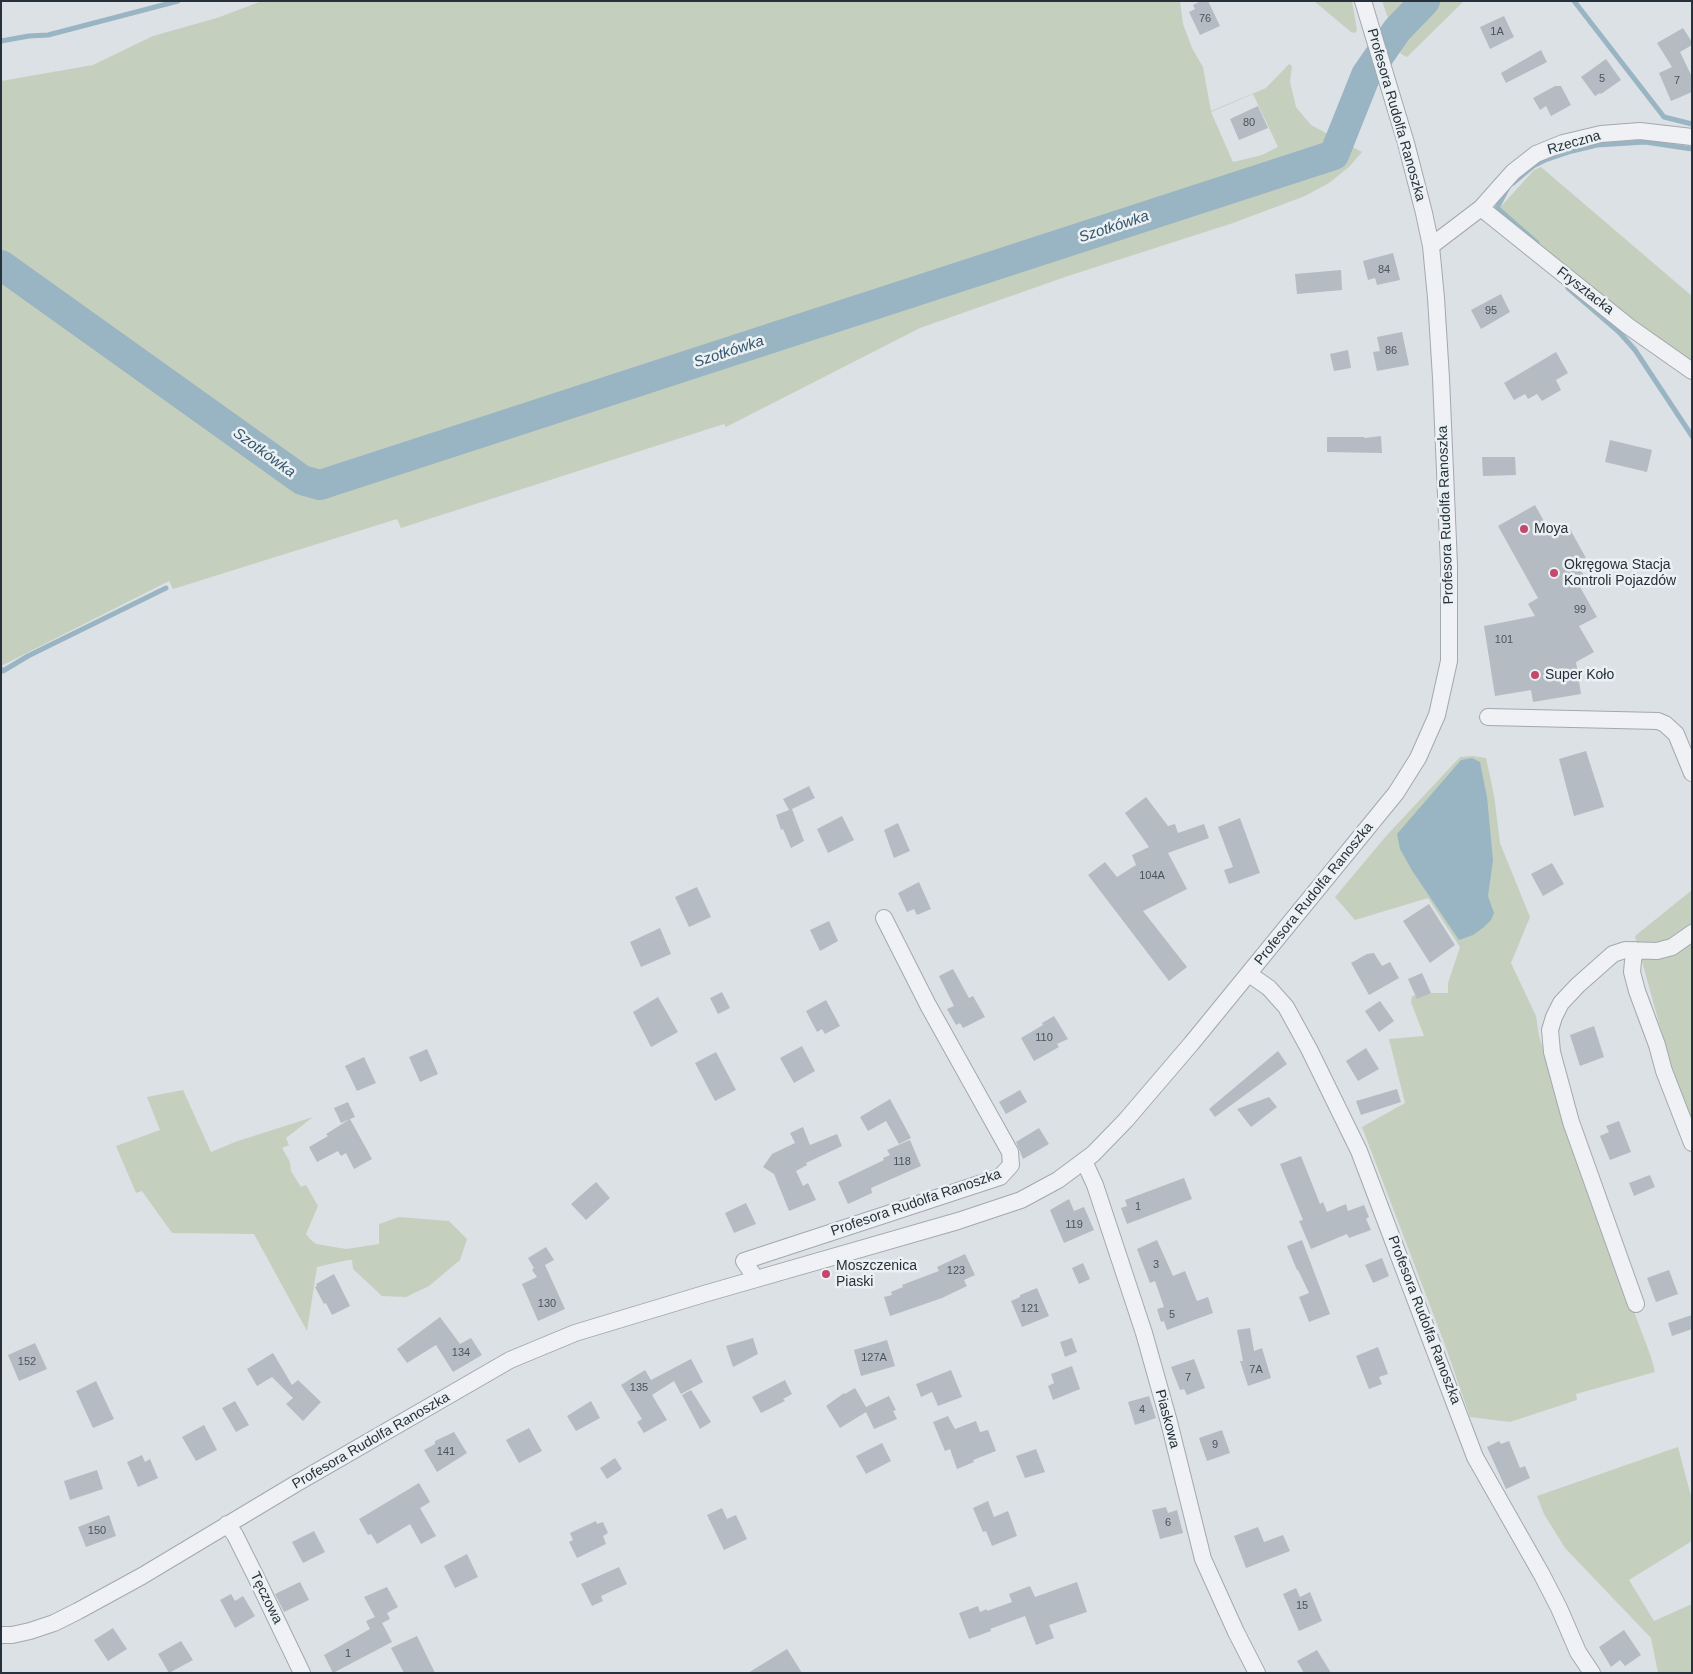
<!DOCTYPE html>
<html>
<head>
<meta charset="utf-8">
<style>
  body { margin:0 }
  #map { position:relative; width:1693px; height:1674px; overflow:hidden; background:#dce1e5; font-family:Arial,sans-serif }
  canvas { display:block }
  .frame { position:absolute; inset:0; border:2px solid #27313b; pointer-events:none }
</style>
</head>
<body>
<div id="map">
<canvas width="1693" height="1674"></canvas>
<div class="frame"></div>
</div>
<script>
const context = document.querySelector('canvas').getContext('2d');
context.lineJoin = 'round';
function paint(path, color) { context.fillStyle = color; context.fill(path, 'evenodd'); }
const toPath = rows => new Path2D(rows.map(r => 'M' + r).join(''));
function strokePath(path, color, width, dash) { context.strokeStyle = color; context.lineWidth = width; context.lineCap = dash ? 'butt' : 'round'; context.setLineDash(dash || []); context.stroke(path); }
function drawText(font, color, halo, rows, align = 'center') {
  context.font = font + ' Arial,sans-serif'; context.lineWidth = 5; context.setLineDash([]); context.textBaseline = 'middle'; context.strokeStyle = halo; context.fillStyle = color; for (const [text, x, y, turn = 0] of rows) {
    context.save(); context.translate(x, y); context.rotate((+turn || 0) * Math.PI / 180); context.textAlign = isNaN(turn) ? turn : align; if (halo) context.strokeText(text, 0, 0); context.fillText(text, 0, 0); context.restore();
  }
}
const green = toPath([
  [262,1,1180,1,1183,24,1192,48,1203,67,1211,111,1266,88,1289,64,1292,66,1290,82,1296,107,1311,125,1362,152,1349,167,1329,183,1305,196,1233,223,1068,276,920,328,726,427,724,424,401,528,397,519,173,589,169,581,1,666,1,81,93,65,153,36,217,18],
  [1253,94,1278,147,1262,155,1233,162,1211,112],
  [1314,1,1352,1,1357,30,1355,33,1351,32],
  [1382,1,1464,1,1407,57,1401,54],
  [1541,167,1692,296,1692,364,1659,341,1496,212,1534,170],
  [1473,756,1486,758,1494,795,1500,843,1530,917,1511,963,1536,1016,1539,1036,1547,1061,1608,1242,1651,1357,1655,1372,1576,1394,1577,1400,1510,1422,1470,1417,1445,1345,1362,1127,1405,1103,1389,1039,1424,1036,1411,1002,1412,996,1425,993,1448,993,1448,983,1460,947,1428,898,1355,920,1335,897,1387,835,1460,757],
  [1692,890,1692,1126,1675,1081,1635,936],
  [183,1090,211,1152,235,1142,313,1117,286,1138,289,1145,282,1148,290,1162,291,1171,301,1187,306,1185,318,1206,306,1234,310,1239,316,1244,346,1249,379,1244,379,1224,399,1217,449,1221,467,1239,460,1260,429,1286,406,1297,382,1296,353,1269,352,1260,348,1260,317,1267,307,1331,254,1234,172,1233,142,1191,136,1193,116,1146,160,1130,147,1097],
  [1678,1447,1692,1500,1692,1541,1629,1580,1654,1621,1692,1604,1692,1673,1658,1673,1651,1638,1565,1548,1544,1514,1537,1496]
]);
const water = toPath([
  [1472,758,1480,762,1487,797,1493,860,1488,896,1494,913,1491,920,1484,927,1473,935,1459,940,1413,872,1400,849,1397,834,1461,760]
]);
const stream = toPath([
  [1574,1,1664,117,1692,124],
  [1,41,29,36,48,35,178,1],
  [1513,183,1533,166,1545,160,1572,151,1597,145,1645,142,1692,149],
  [1507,189,1497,208,1537,243],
  [1568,288,1619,332,1635,350,1692,436],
  [1,669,3,671,28,656,166,588]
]);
const river = toPath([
  [1,265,302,480,320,485,1334,155,1366,75,1397,30,1425,1]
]);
const building = toPath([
  [1201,1,1208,1,1220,26,1200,35,1189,12,1195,9,1193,5],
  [1504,16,1514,37,1490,49,1480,27],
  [1683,28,1692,42,1692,45,1680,52,1692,77,1692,92,1671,101,1659,73,1672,67,1657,43],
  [1541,50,1547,62,1506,83,1501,73],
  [1606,59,1621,80,1601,94,1600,93,1595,96,1581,77],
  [1555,86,1561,86,1571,105,1551,116,1546,106,1540,110,1533,98],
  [1258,106,1268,128,1239,140,1230,119],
  [1393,253,1400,280,1377,285,1375,278,1368,280,1363,261],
  [1341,270,1342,290,1297,294,1295,274],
  [1501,294,1510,312,1481,329,1471,310],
  [1402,332,1409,365,1377,371,1373,352,1380,351,1377,337],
  [1348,350,1351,368,1334,371,1330,354],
  [1556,352,1568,373,1556,380,1561,390,1542,401,1537,394,1528,399,1525,394,1514,400,1504,383],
  [1381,436,1382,453,1327,452,1327,437,1364,437,1365,438],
  [1610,440,1652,450,1647,472,1605,462],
  [1482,457,1515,457,1516,475,1483,476],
  [1535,505,1550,532,1566,522,1586,558,1577,563,1588,583,1580,587,1597,617,1579,626,1594,652,1576,662,1581,694,1533,702,1531,690,1495,696,1484,626,1535,616,1528,604,1538,598,1498,526],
  [1586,751,1604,807,1574,816,1559,759],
  [809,786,815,798,792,809,804,841,791,848,783,829,781,830,776,815,789,810,783,799],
  [1146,797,1168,826,1175,824,1178,833,1204,824,1209,838,1168,853,1187,889,1143,911,1187,967,1169,981,1088,875,1105,862,1117,877,1136,865,1132,855,1149,847,1125,813],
  [842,816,854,840,828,853,817,829],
  [1240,818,1260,873,1229,884,1224,870,1233,867,1218,827],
  [898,823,910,851,894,858,884,830],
  [1552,863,1564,884,1543,896,1531,874],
  [919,882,931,909,917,915,914,909,907,912,898,893],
  [697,887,711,917,689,927,675,897],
  [1429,904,1455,945,1430,963,1403,921],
  [829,921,838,941,820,951,810,930],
  [660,928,671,954,641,967,630,942],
  [1374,953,1382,966,1390,962,1399,978,1369,995,1351,963,1367,954],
  [953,969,969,998,973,996,985,1017,963,1028,960,1023,956,1025,947,1009,954,1006,939,976],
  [1422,973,1431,993,1417,999,1408,979],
  [722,992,730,1008,718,1014,710,998],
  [658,997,678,1032,651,1047,633,1012],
  [826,1000,840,1026,825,1034,822,1029,817,1032,806,1011],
  [1380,1001,1394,1021,1379,1032,1365,1011],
  [1054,1016,1068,1039,1057,1044,1059,1047,1034,1061,1021,1038,1043,1025,1042,1023],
  [1594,1026,1604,1057,1580,1066,1570,1035],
  [802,1046,815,1071,794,1083,780,1058],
  [1366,1048,1379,1069,1358,1081,1346,1061],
  [427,1049,438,1074,420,1082,409,1057],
  [1278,1051,1287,1064,1215,1117,1209,1109],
  [716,1052,736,1090,715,1101,695,1063],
  [364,1057,376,1083,357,1091,345,1066],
  [1397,1089,1401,1102,1361,1115,1356,1101],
  [1020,1090,1027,1102,1006,1114,999,1102],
  [1269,1097,1277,1107,1251,1127,1237,1109],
  [890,1099,911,1138,899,1144,886,1121,868,1131,860,1117],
  [348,1102,355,1117,350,1119,372,1159,354,1169,346,1153,341,1156,338,1151,317,1162,309,1147,328,1136,326,1134,350,1119,341,1123,334,1108],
  [1619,1121,1631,1152,1610,1160,1600,1136,1609,1132,1606,1126],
  [803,1127,810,1145,837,1134,842,1146,806,1163,807,1165,796,1171,803,1186,808,1183,816,1200,789,1211,774,1174,763,1167,772,1154,795,1143,790,1133],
  [1039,1128,1049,1144,1023,1159,1016,1142],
  [910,1140,921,1166,871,1188,872,1193,848,1204,838,1182,884,1160,883,1158,890,1155,887,1150],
  [1301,1156,1320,1204,1323,1202,1327,1212,1346,1204,1348,1211,1364,1205,1369,1217,1366,1219,1371,1230,1349,1238,1347,1234,1311,1249,1299,1221,1303,1220,1280,1164],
  [1650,1175,1655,1187,1634,1196,1629,1183],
  [1184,1178,1192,1199,1127,1224,1121,1208,1127,1206,1125,1200],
  [596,1182,610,1198,586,1220,571,1204],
  [1069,1199,1074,1211,1084,1207,1094,1230,1064,1243,1050,1210],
  [746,1203,756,1224,734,1233,725,1213],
  [1157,1240,1173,1276,1185,1271,1197,1301,1208,1297,1213,1313,1167,1330,1164,1321,1161,1322,1157,1309,1164,1307,1155,1281,1150,1283,1137,1249],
  [1302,1240,1330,1314,1309,1322,1299,1297,1309,1293,1298,1270,1297,1270,1287,1246],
  [546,1247,554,1260,545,1265,565,1309,538,1321,522,1284,537,1277,532,1270,534,1268,528,1258],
  [965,1254,975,1275,964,1280,967,1286,942,1298,890,1316,884,1297,892,1295,891,1292,903,1287,902,1285,939,1271,937,1267],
  [1382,1258,1389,1276,1373,1283,1365,1265],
  [1083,1263,1090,1279,1079,1284,1072,1268],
  [1669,1270,1678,1294,1656,1302,1647,1278],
  [334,1274,350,1306,332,1315,326,1303,324,1304,315,1287,317,1286,316,1284],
  [1037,1288,1049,1316,1022,1327,1011,1301,1020,1297,1020,1295],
  [1692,1315,1692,1329,1672,1336,1668,1323],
  [440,1317,460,1344,471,1338,482,1355,453,1372,436,1345,407,1363,397,1349],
  [1250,1328,1254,1351,1262,1348,1271,1378,1248,1386,1240,1361,1243,1361,1237,1330],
  [753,1338,758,1354,733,1367,726,1346],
  [1072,1338,1077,1352,1065,1357,1060,1342],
  [887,1340,895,1366,861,1376,854,1350],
  [35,1343,47,1369,19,1381,8,1355],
  [1378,1347,1388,1374,1379,1377,1382,1384,1369,1389,1356,1356],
  [273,1353,292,1385,298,1380,321,1402,303,1421,286,1404,293,1398,272,1377,257,1386,247,1369],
  [691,1359,703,1382,681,1394,674,1381,652,1395,667,1420,644,1433,637,1422,642,1419,621,1385,645,1370,651,1380],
  [1194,1359,1205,1388,1187,1395,1184,1389,1180,1390,1171,1367],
  [1072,1366,1080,1389,1053,1400,1048,1386,1054,1383,1051,1374],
  [951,1370,962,1397,938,1406,932,1392,921,1397,916,1384],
  [785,1380,792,1394,783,1399,785,1401,761,1413,752,1397],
  [96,1381,114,1419,93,1428,76,1391],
  [855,1388,866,1407,889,1396,896,1410,893,1411,897,1419,874,1429,866,1412,840,1428,826,1406,844,1393,845,1394],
  [691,1390,711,1422,700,1429,682,1395],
  [1149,1396,1156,1418,1135,1425,1128,1402],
  [235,1401,249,1425,236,1432,222,1408],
  [591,1401,600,1418,576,1431,567,1416],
  [948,1416,955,1429,976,1421,980,1432,988,1430,996,1451,973,1460,974,1462,957,1469,950,1449,945,1451,933,1422],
  [204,1425,217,1450,196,1461,182,1437],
  [529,1428,542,1451,519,1463,506,1440],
  [1222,1430,1230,1453,1207,1461,1199,1438],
  [454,1432,467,1453,437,1472,424,1450,435,1444,435,1441],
  [1499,1441,1501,1444,1509,1441,1520,1468,1525,1466,1530,1478,1506,1489,1487,1447],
  [882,1443,891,1461,866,1474,856,1456],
  [1036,1449,1045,1472,1025,1478,1016,1456],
  [142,1455,145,1462,150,1459,158,1478,138,1487,127,1462],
  [615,1458,622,1469,607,1479,600,1468],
  [97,1470,103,1489,70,1500,64,1481],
  [419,1483,430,1502,420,1508,436,1536,421,1544,410,1524,377,1544,371,1534,368,1535,359,1519],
  [988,1501,994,1517,1008,1511,1017,1536,992,1546,986,1531,983,1532,973,1508],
  [1166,1507,1168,1513,1177,1510,1183,1533,1160,1539,1152,1510],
  [722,1508,727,1519,736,1515,747,1539,724,1550,707,1515],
  [109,1515,116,1536,86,1547,78,1527],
  [596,1521,597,1524,603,1522,608,1533,603,1536,606,1544,577,1558,569,1542,573,1540,570,1533],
  [1258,1527,1264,1542,1283,1535,1290,1551,1246,1568,1234,1536],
  [314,1531,325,1552,303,1563,292,1542],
  [467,1554,478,1577,455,1588,444,1566],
  [619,1567,627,1584,601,1596,603,1601,592,1606,581,1584],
  [300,1582,309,1600,284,1612,275,1594],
  [1077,1582,1087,1612,1049,1625,1054,1638,1036,1645,1025,1616,990,1629,991,1631,969,1639,959,1613,978,1606,980,1612,987,1609,987,1611,1012,1602,1009,1594,1030,1586,1035,1597],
  [387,1587,398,1607,387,1613,390,1619,382,1623,392,1642,333,1673,324,1655,370,1629,366,1621,375,1617,364,1597],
  [1296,1588,1300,1597,1310,1592,1322,1621,1299,1631,1283,1594],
  [231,1594,235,1601,243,1596,255,1616,235,1628,220,1600],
  [113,1628,127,1649,108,1661,94,1640],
  [1624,1630,1641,1655,1625,1666,1620,1660,1611,1667,1599,1647],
  [417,1636,435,1673,404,1673,391,1648],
  [181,1641,193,1660,169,1673,158,1654],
  [787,1649,802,1673,748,1673],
  [1317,1650,1331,1673,1304,1673,1297,1661]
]);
const minor = toPath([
  [1481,208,1628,326,1692,371],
  [1431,246,1481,208,1513,172,1536,154,1563,143,1601,134,1640,131,1692,137],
  [1488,717,1658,721,1665,724,1676,734,1692,773],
  [1635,950,1633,961,1632,972,1637,991,1657,1045,1664,1071,1692,1143],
  [1249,974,1269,988,1286,1007,1309,1049,1359,1151,1475,1457,1542,1575,1559,1608,1578,1652,1592,1673],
  [1578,985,1613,954,1625,950,1657,951,1672,947,1692,933],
  [1577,986,1561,1003,1554,1017,1550,1030,1552,1052,1571,1122,1636,1304],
  [1084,1161,1095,1185,1144,1333,1169,1422,1203,1559,1236,1632,1257,1673],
  [756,1279,744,1261,1000,1177,1011,1165,1010,1152,928,1005,884,918],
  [227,1524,235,1535,255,1575,302,1673],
  [1,1635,12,1635,30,1631,54,1623,78,1611,142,1576,297,1483,510,1360,575,1333,704,1294,958,1221,1021,1200,1058,1180,1093,1154,1126,1120,1191,1044,1396,793,1418,758,1437,715,1449,661,1449,565,1441,378,1436,298,1431,246,1424,213,1406,143,1363,1]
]);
const markers = [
  [1524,529,5,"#c3486c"],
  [1554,573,5,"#c3486c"],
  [1535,675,5,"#c3486c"],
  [826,1274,5,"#c3486c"]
];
const numberNames = [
  ["76",1205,19],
  ["1A",1497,32],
  ["5",1602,79],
  ["7",1677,81],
  ["80",1249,123],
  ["84",1384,270],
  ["95",1491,311],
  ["86",1391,351],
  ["99",1580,610],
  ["101",1504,640],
  ["104A",1152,876],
  ["110",1044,1038],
  ["118",902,1162],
  ["1",1138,1207],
  ["119",1074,1225],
  ["3",1156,1265],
  ["123",956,1271],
  ["130",547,1304],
  ["121",1030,1309],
  ["5",1172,1315],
  ["134",461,1353],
  ["127A",874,1358],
  ["152",27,1362],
  ["7A",1256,1370],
  ["7",1188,1378],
  ["135",639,1388],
  ["4",1142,1410],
  ["9",1215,1445],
  ["141",446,1452],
  ["6",1168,1523],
  ["150",97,1531],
  ["15",1302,1606],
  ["1",348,1654]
];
const streetNames = [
  ["Profesora Rudolfa Ranoszka",1396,115,74],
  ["Rzeczna",1574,143,-16],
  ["Frysztacka",1585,291,38],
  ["Profesora Rudolfa Ranoszka",1446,515,-92],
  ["Profesora Rudolfa Ranoszka",1314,894,-51],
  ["Profesora Rudolfa Ranoszka",916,1203,-19],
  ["Profesora Rudolfa Ranoszka",1424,1320,69],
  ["Piaskowa",1167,1419,75],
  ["Profesora Rudolfa Ranoszka",371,1441,-30],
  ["Tęczowa",266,1598,64]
];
const poiNames = [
  ["Moya",1534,529],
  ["Okręgowa Stacja",1564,565],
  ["Kontroli Pojazdów",1564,581],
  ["Super Koło",1545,675],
  ["Moszczenica",836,1266],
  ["Piaski",836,1282]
];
const waterNames = [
  ["Szotkówka",1114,227,-18],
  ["Szotkówka",729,352,-18],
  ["Szotkówka",264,453,36]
];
paint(green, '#c5cfbe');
paint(water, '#99b4c3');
strokePath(stream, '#99b4c3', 5);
strokePath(river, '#99b4c3', 30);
paint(building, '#b4bbc2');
strokePath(minor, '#a2a9af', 18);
strokePath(minor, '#eff1f4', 16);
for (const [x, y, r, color] of markers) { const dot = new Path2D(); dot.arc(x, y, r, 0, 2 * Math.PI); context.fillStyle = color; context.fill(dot); strokePath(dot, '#ebf0f3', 2); }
drawText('11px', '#4a545d', null, numberNames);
drawText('14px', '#27313b', '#ebf0f3', streetNames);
drawText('14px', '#27313b', '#ebf0f3', poiNames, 'left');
drawText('italic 15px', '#34556b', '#ebf0f3', waterNames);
</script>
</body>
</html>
